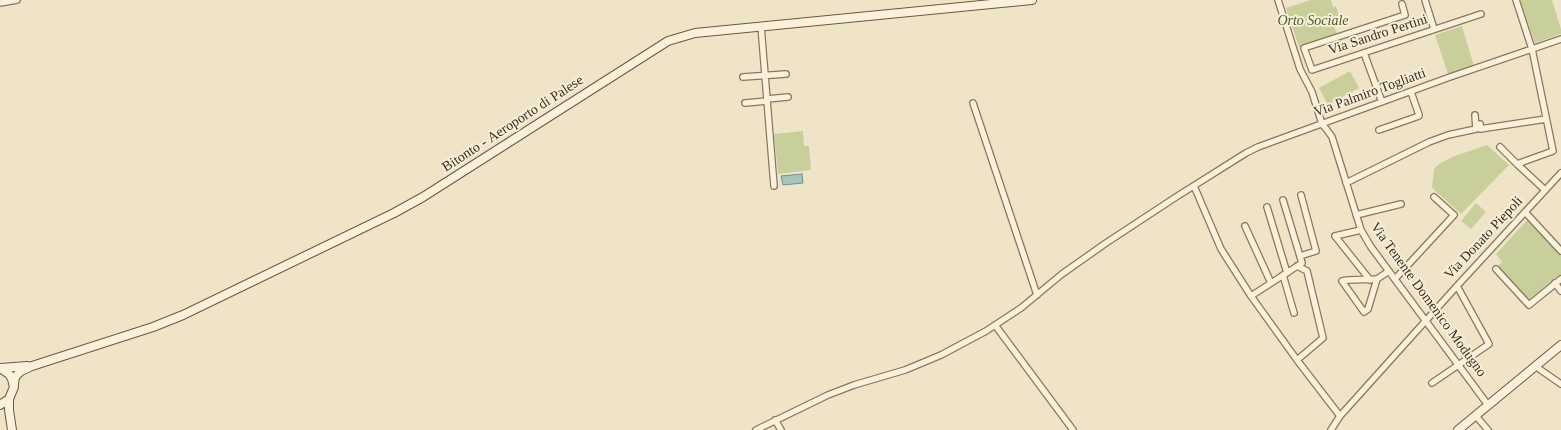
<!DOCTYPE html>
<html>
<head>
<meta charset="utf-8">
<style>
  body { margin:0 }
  canvas { display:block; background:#f0e4c8 }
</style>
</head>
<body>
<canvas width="1561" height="430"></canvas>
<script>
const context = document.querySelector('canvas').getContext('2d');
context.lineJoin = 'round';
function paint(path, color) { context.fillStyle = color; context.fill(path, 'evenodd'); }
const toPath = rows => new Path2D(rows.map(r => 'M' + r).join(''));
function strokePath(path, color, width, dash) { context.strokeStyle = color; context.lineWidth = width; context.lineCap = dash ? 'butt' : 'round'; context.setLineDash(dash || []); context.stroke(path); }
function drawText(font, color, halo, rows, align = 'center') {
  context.font = font + ' Georgia,serif'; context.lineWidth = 4; context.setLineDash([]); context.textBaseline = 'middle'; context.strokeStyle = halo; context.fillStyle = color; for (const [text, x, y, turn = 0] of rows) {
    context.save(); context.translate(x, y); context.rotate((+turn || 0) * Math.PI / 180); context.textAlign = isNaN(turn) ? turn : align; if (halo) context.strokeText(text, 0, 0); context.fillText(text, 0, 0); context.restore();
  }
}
const green = toPath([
  [1311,0,1331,0,1333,7,1336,6,1341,22,1333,24,1337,34,1299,47,1286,8],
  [1520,0,1552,0,1561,29,1561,34,1535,43],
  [1462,26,1474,66,1448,74,1435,35],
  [1350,71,1359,88,1328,105,1319,88],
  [803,131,804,146,809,146,811,170,778,174,774,134],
  [1487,145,1509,165,1461,214,1432,188,1434,169,1439,164,1452,157],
  [1476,203,1486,212,1471,229,1461,221],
  [1528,219,1561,256,1561,275,1529,301,1497,267,1502,262,1496,254]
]);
const water = toPath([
  [802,174,803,183,783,185,781,176,802,174]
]);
const street = toPath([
  [1278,0,1300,69,1312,92,1322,124,1327,130,1332,137,1361,230,1371,247,1488,405],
  [1425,0,1434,29],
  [1516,0,1532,49,1553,151,1517,164,1545,190],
  [0,3,17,0],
  [1402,4,1405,15,1304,48,1312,70,1481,14],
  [761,26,774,186],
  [1364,53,1382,102],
  [743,77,786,74],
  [767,99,788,97],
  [745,103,767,101],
  [973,103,1037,295],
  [1480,124,1480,129,1546,119],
  [1379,130,1419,116,1419,115,1411,92],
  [1500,147,1517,164],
  [1346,183,1429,142,1448,135,1476,129,1475,115],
  [1194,186,1221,249,1251,296,1297,360,1340,416],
  [1267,207,1287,273],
  [1525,212,1561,251],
  [1356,215,1401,204],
  [1245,226,1271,283],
  [1361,230,1335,236,1370,280],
  [1300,256,1316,251,1301,195],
  [1297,266,1307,271,1323,338,1297,360],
  [1496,269,1529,305,1561,279],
  [1283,275,1294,313],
  [1377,279,1368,309,1364,312,1342,281,1348,280,1377,279,1389,271],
  [1395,279,1454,215,1434,197],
  [1555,283,1561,291],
  [1251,296,1302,263,1283,200],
  [995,325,1073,430],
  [1535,366,1561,384],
  [1432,383,1489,344,1457,286],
  [1476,416,1488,430],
  [775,420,781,430],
  [756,430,828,395,854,385,905,370,941,355,986,331,1021,308,1062,274,1106,243,1176,197,1246,153,1258,147,1450,77,1561,39],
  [1331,430,1340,416,1457,286,1561,173]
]);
const secondary = toPath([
  [0,368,9,374,12,379,14,387,9,399,0,405],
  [1,368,27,366],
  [14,384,15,377,21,371,32,366,153,327,183,315,394,213,423,197,668,41,695,33,1032,0],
  [9,399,9,410,12,430],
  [1458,430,1561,345]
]);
const parkNames = [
  ["Orto Sociale",1313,21]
];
const streetNames = [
  ["Via Sandro Pertini",1378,35,-18],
  ["Via Palmiro Togliatti",1370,93,-20],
  ["Bitonto - Aeroporto di Palese",513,124,-33],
  ["Via Donato Piepoli",1484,238,-47],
  ["Via Tenente Domenico Modugno",1428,300,54]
];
paint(green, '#c9cf9b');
paint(water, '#a9c4bc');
strokePath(water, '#6f938a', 1);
strokePath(street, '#8d765c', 8);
strokePath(secondary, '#6f573f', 10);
strokePath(street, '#faf1dc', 5.5);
strokePath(secondary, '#faf1dc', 8);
drawText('italic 14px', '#4d5a26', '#f7eed8', parkNames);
drawText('14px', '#3d2e20', '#f7eed8', streetNames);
</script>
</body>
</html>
